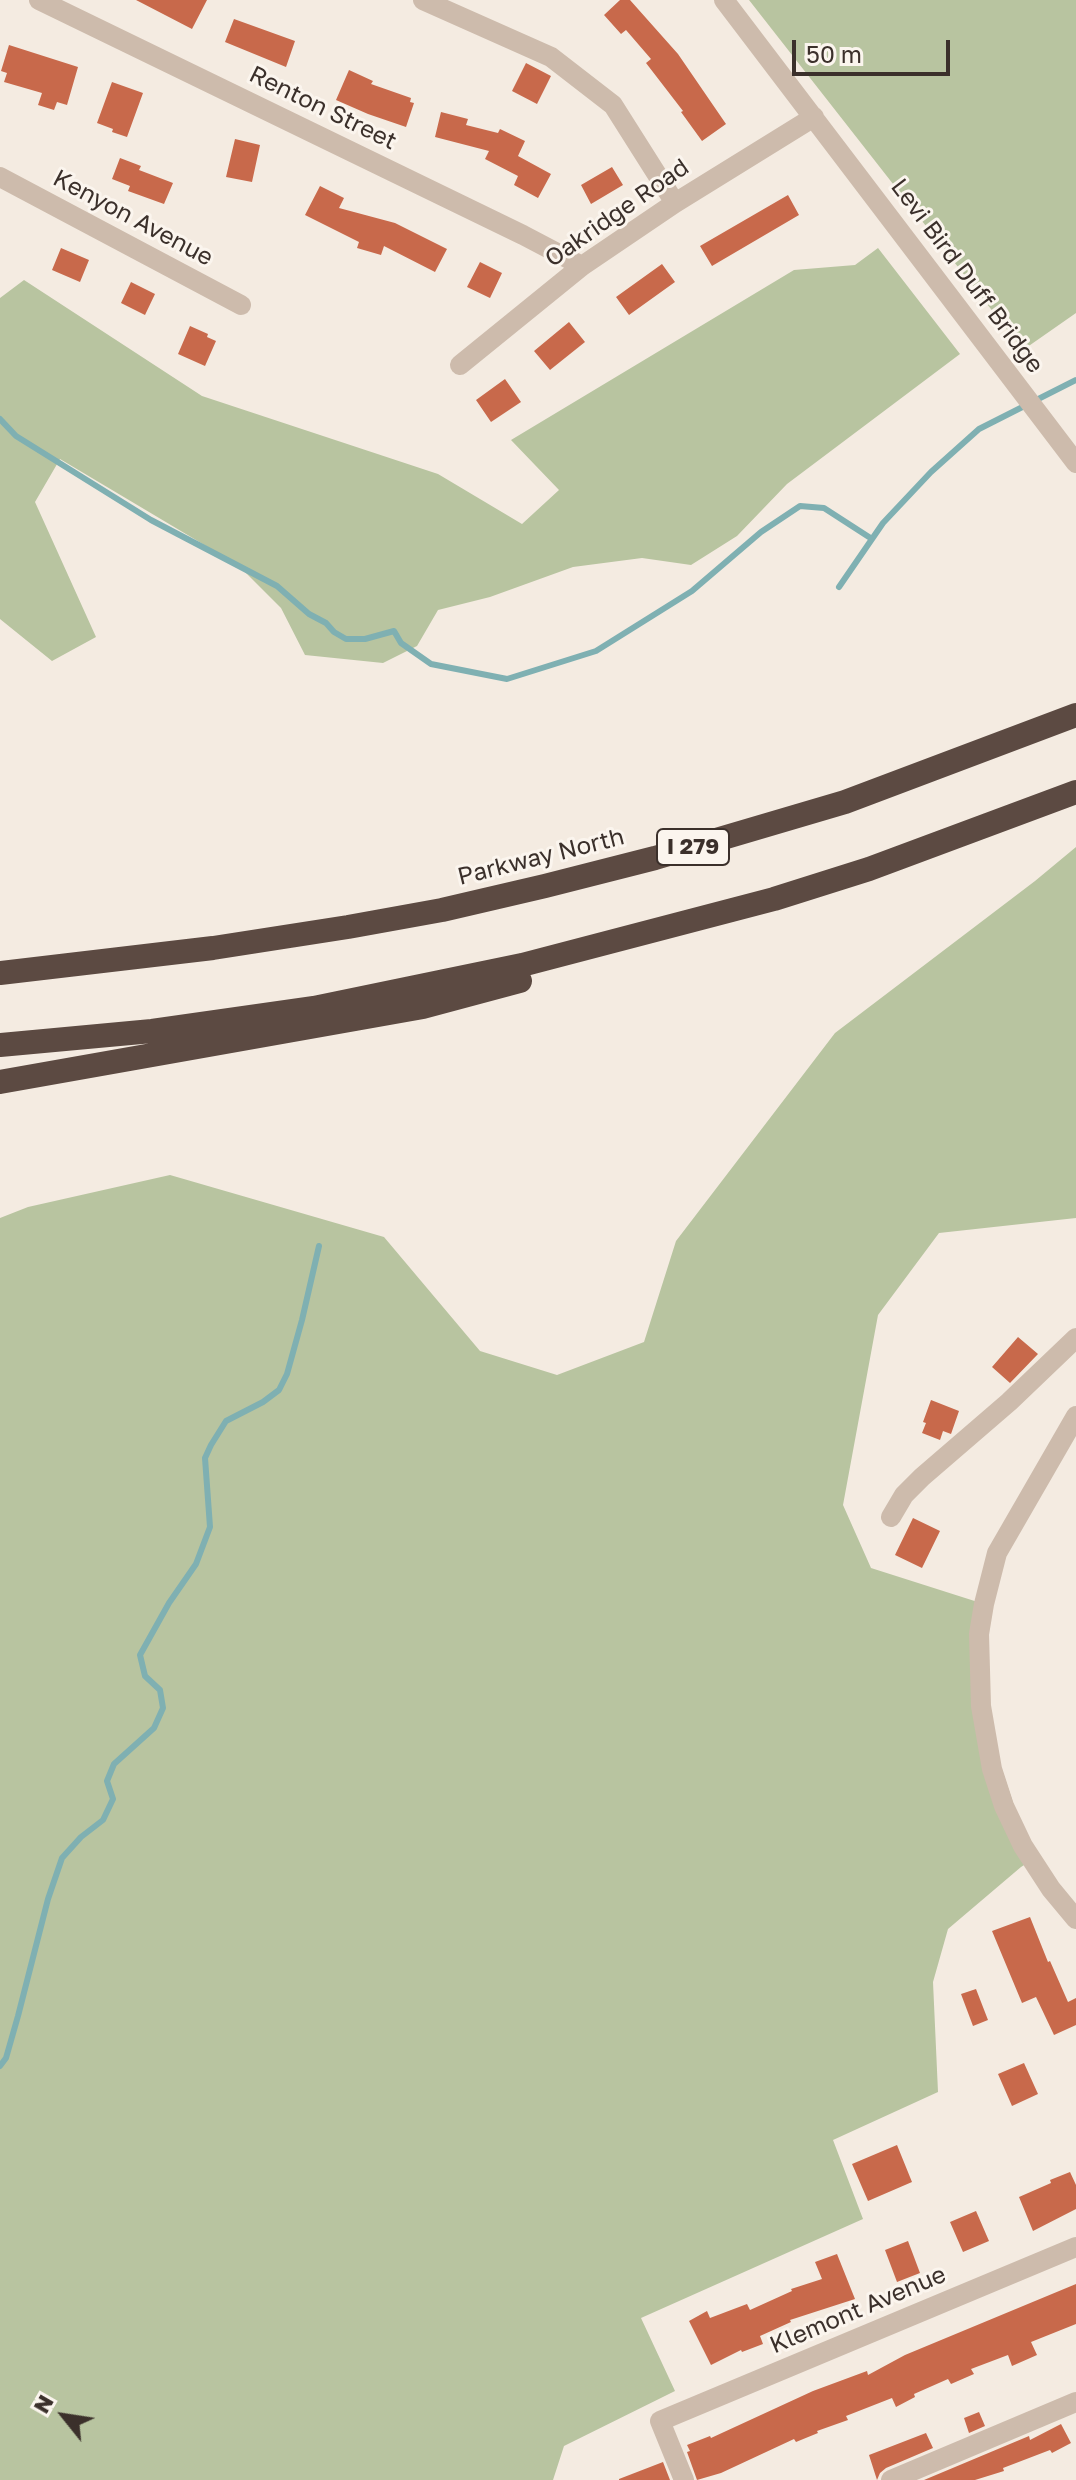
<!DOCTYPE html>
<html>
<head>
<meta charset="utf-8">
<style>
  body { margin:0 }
  #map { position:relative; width:1076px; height:2480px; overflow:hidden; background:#f4ebe1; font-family:"Golos Text",sans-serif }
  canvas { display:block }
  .north { position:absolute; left:24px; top:2376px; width:80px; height:80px; -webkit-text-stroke:6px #fbf5ee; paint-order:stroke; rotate:300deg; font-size:22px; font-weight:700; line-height:32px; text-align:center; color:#3b302b }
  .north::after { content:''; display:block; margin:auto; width:28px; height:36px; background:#3b302b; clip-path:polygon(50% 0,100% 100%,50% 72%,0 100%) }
  .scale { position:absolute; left:792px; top:40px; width:158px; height:36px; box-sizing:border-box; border:4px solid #3b302b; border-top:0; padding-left:10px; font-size:24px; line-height:28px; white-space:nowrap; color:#3b302b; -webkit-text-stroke:6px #fbf5ee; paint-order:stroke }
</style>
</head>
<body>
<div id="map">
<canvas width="1076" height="2480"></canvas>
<div class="north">N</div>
<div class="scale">50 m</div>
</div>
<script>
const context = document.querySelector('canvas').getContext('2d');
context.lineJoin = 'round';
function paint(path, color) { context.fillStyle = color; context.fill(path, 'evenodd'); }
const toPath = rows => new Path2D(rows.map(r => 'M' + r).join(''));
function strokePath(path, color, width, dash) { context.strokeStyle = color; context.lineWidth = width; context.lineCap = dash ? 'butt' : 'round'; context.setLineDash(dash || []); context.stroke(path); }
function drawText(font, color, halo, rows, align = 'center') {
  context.font = font + ' "Golos Text",sans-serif'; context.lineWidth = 6; context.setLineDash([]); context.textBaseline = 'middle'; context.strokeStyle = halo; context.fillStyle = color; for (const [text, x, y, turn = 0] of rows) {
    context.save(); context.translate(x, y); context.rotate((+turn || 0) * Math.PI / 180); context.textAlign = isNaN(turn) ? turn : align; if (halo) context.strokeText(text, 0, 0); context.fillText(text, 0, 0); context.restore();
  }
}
const green = toPath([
  [749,0,1076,0,1076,313,1023,350],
  [878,248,960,354,787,484,737,536,691,565,642,558,573,567,490,597,438,610,417,646,383,663,305,655,281,608,238,565,60,459,35,502,96,637,52,661,0,619,0,298,24,280,202,396,438,474,522,524,559,490,511,440,794,270,855,265],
  [1076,847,1076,1218,939,1233,878,1315,843,1505,871,1568,984,1604,981,1706,1032,1860,1021,1867,948,1929,933,1982,938,2092,833,2140,863,2219,641,2318,675,2391,564,2446,553,2480,0,2480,0,1218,28,1207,170,1175,384,1237,480,1351,557,1375,644,1342,676,1241,835,1033,1035,881]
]);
const stream = toPath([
  [0,419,16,436,151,520,277,586,309,614,326,623,334,632,346,639,365,639,394,631,401,643,431,664,507,679,596,651,692,591,761,532,800,506,824,508,872,539],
  [839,587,883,523,931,472,979,429,1076,380],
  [0,2066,6,2058,18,2016,48,1899,62,1858,81,1837,103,1820,113,1799,107,1781,114,1764,154,1728,163,1708,160,1690,145,1676,140,1655,169,1603,196,1564,210,1527,205,1458,211,1445,226,1421,263,1402,279,1390,287,1374,302,1320,319,1246]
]);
const building = toPath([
  [136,0,207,0,192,29],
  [620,0,630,0,678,54,726,124,702,141,681,112,683,111,646,63,651,59,626,30,621,34,604,15],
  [234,19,295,41,286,67,225,42],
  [9,45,78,67,67,105,57,102,54,110,38,105,42,93,4,82,7,73,1,71],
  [526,63,551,76,537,104,512,91],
  [349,70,373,81,371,84,411,98,410,102,414,103,406,127,368,114,336,100],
  [112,82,143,93,127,137,112,132,113,129,97,123],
  [441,112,468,119,466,125,498,133,500,129,525,141,518,156,551,174,538,198,514,185,518,176,485,159,489,151,435,137],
  [235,139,260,145,252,182,226,177],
  [120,158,141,166,139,170,173,183,164,204,128,191,130,186,112,179],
  [612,167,623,185,591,204,581,185],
  [320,186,344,198,339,208,395,223,447,249,435,272,384,246,381,255,357,248,359,242,305,215],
  [788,195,799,215,712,266,700,246],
  [61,248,89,260,80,282,52,270],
  [480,262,502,273,490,298,467,287],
  [662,264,675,282,629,315,616,297],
  [131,282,155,294,145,315,121,303],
  [569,322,585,342,550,370,534,351],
  [190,326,208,334,207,337,216,341,205,366,178,354],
  [505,379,521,402,491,422,476,400],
  [1018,1337,1038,1354,1010,1383,992,1367],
  [931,1400,959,1411,951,1434,943,1431,940,1440,922,1433,926,1423,923,1422],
  [913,1518,940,1531,922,1568,895,1555],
  [1030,1917,1048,1962,1050,1961,1068,2002,1076,1998,1076,2025,1054,2035,1036,1997,1022,2003,992,1931],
  [976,1989,988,2020,973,2026,961,1994],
  [1024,2063,1038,2094,1012,2106,998,2074],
  [897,2145,912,2182,868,2201,852,2164],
  [1070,2172,1076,2185,1076,2209,1033,2231,1019,2197,1051,2183,1050,2180],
  [976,2211,989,2241,963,2252,950,2222],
  [908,2241,920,2273,897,2282,885,2250],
  [837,2254,855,2299,790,2320,791,2322,760,2336,763,2344,742,2352,741,2350,711,2365,689,2321,707,2311,710,2318,747,2304,750,2310,792,2291,791,2289,822,2279,815,2262],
  [1076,2284,1076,2324,1031,2342,1037,2355,1012,2366,1008,2355,971,2369,974,2374,951,2384,948,2379,914,2394,915,2397,896,2407,892,2398,846,2416,848,2420,817,2431,818,2433,796,2442,794,2439,721,2473,697,2480,687,2452,690,2451,687,2445,710,2436,711,2438,813,2391,867,2371,868,2375,905,2355],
  [979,2412,985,2426,969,2433,964,2418],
  [1061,2424,1071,2443,1052,2453,1050,2450,1003,2468,1004,2471,975,2480,924,2480,1029,2436,1030,2440],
  [926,2433,933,2448,886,2468,880,2473,877,2480,869,2455],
  [663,2462,670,2480,619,2480,619,2479]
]);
const minor = toPath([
  [39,0,523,235,582,266],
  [423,0,551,57,613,105,675,203],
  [724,0,1076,463],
  [0,177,241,305],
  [460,365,582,266,675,203,814,117],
  [1076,1416,997,1553,984,1604,979,1634,981,1706,992,1769,1004,1806,1023,1846,1051,1889,1076,1919],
  [891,1517,904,1495,922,1477,1009,1402,1076,1338],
  [684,2480,660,2421,1076,2247],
  [891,2480,1076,2402]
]);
const highway = toPath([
  [0,973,213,948,348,927,442,910,545,886,655,858,845,802,1076,715],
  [0,1045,152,1031,314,1008,522,965,774,899,869,869,1076,792],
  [0,1082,423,1007,520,981]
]);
const shields = [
  [693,847,72]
];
const shieldNames = [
  ["I 279",693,847]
];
const streetNames = [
  ["Renton Street",323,108,26],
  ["Oakridge Road",617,213,-35],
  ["Kenyon Avenue",133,218,28],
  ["Levi Bird Duff Bridge",967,276,53],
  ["Parkway North",541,857,-14],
  ["Klemont Avenue",858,2310,-23]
];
paint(green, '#b8c4a0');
strokePath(stream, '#7fb0b2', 6);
paint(building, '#c8694b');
strokePath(minor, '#cdbbac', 20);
strokePath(highway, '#5c4a42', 24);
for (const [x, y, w] of shields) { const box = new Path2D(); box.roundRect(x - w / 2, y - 18, w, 36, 6); context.fillStyle = '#fbf5ee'; context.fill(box); strokePath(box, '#3b302b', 2); }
drawText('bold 22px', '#3b302b', null, shieldNames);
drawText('24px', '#3b302b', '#fbf5ee', streetNames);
</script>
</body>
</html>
